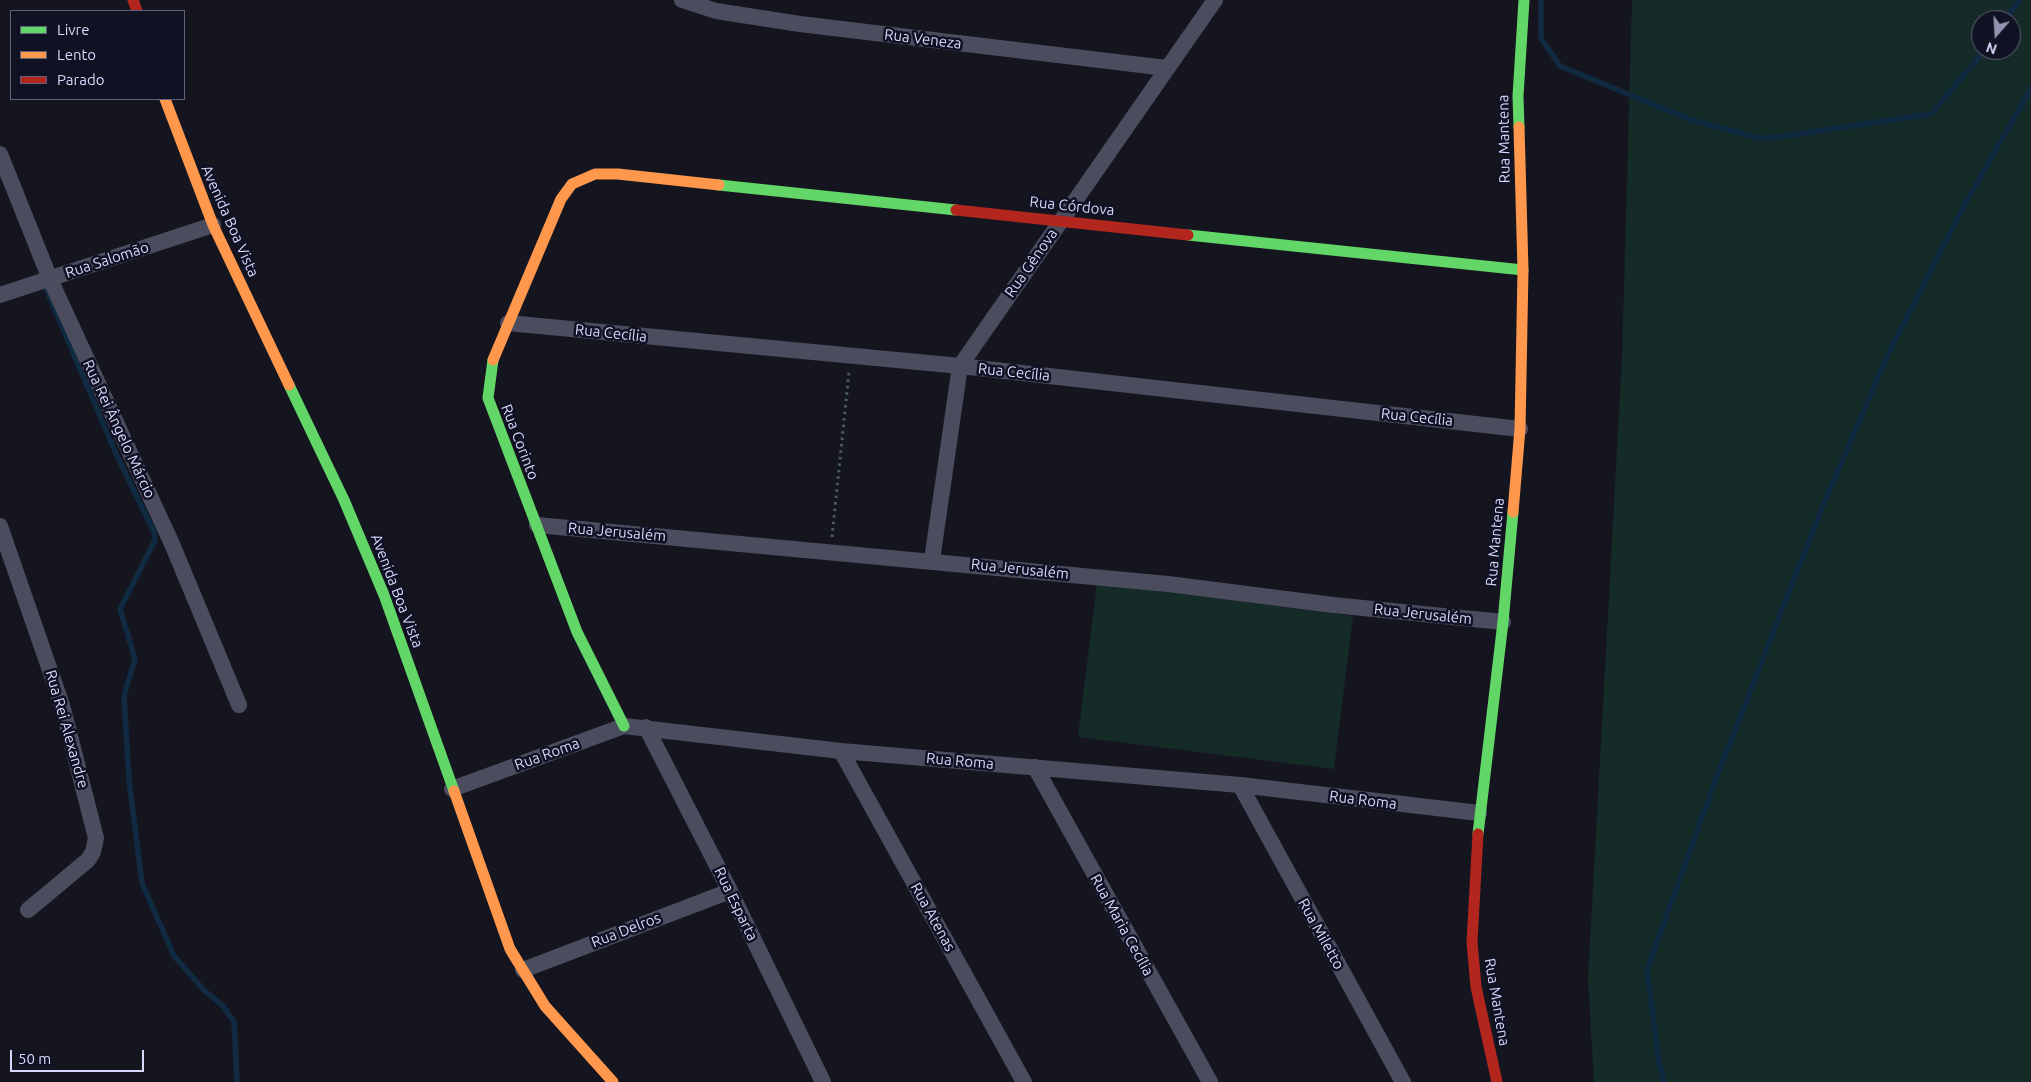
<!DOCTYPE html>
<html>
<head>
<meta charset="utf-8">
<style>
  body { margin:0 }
  #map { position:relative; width:2031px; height:1082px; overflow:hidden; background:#151520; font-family:Ubuntu,sans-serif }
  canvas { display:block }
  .legend { position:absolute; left:10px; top:10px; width:175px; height:90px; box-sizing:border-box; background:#111124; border:1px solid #60617a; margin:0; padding:6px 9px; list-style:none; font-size:15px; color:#d7d9fc }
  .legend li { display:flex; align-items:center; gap:10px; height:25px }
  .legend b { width:25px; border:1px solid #60617a }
  .north { position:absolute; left:1971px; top:10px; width:50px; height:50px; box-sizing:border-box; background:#111124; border:1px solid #60617a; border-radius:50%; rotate:199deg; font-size:14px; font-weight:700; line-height:20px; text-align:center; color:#d7d9fc }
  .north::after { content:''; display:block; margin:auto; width:18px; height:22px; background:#9394af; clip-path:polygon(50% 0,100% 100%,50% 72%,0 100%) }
  .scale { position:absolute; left:10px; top:1050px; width:134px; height:22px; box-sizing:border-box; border:2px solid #d7d9fc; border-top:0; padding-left:6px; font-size:15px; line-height:18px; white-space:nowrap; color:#d7d9fc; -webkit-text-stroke:4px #111124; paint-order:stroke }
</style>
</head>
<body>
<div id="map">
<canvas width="2031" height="1082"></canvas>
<ul class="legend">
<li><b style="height:6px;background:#63d668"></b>Livre</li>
<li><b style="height:6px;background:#ff974d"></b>Lento</li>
<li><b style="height:6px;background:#b3261e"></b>Parado</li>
</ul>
<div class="north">N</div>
<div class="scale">50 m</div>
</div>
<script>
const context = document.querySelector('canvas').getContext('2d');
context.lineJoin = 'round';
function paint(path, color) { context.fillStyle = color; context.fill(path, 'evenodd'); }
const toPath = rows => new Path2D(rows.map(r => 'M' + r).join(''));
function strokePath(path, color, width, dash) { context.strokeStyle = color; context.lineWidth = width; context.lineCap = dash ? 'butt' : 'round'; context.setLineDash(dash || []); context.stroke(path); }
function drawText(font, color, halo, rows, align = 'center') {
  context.font = font + ' Ubuntu,sans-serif'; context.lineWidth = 5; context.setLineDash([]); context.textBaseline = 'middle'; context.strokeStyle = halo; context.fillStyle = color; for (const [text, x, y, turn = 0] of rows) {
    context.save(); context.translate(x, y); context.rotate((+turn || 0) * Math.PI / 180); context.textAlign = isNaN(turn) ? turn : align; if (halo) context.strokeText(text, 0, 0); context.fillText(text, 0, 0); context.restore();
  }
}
const green = toPath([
  [1632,0,2031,0,2031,1082,1594,1082,1588,979,1622,358],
  [1981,20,2011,20,2011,50,1981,50],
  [1097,583,1353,616,1334,769,1078,737]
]);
const stream = toPath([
  [1541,0,1541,38,1560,66,1691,120,1759,138,1771,138,1931,114,1985,50],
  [2005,20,2020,0],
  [46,289,117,456,154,532,155,540,120,609,135,659,124,696,129,780,142,883,174,956,204,990,223,1006,234,1022,237,1082],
  [1664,1082,1659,1062,1647,970,1714,784,1821,510,1889,352,1965,204,2031,88]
]);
const path = toPath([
  [832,537,849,372]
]);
const street = toPath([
  [682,0,716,11,800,24,1166,68],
  [0,154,50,279,172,544,239,705],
  [0,295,213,225],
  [508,323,960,366,1520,429],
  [537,525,1168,584,1333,605,1503,622],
  [0,526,62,705,96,838,93,852,88,860,28,910],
  [932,560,960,366,1215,0],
  [646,727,730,891,823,1082],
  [841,751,1024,1082],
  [1035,767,1210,1082],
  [1240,785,1403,1082],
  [452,789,624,726,841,751,1240,785,1479,813],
  [523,970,730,891]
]);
const fast = toPath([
  [1519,127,1518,96,1524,0],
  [719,185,956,210],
  [1188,235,1523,270],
  [493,360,488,398,577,632,624,726],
  [289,385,344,500,384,595,454,791],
  [1478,834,1503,622,1513,512]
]);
const slow = toPath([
  [165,99,213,225,289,385],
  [493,360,561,199,572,184,595,174,618,174,719,185],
  [1513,512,1520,429,1523,270,1519,127],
  [454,791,510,949,545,1006,613,1082]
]);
const jam = toPath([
  [133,0,137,11],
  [956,210,1188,235],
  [1478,834,1472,942,1476,987,1497,1082]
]);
const streetNames = [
  ["Rua Veneza",923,39,7],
  ["Rua Mantena",1504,139,-91],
  ["Rua Córdova",1072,206,6],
  ["Avenida Boa Vista",230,221,66],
  ["Rua Salomão",107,260,-18],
  ["Rua Gênova",1031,263,-55],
  ["Rua Cecília",611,333,6],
  ["Rua Cecília",1014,372,6],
  ["Rua Cecília",1417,417,6],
  ["Rua Rei Ângelo Márcio",119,429,65],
  ["Rua Corinto",520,442,69],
  ["Rua Jerusalém",617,532,5],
  ["Rua Mantena",1495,542,-85],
  ["Rua Jerusalém",1020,569,6],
  ["Avenida Boa Vista",397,591,69],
  ["Rua Jerusalém",1423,614,6],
  ["Rua Rei Alexandre",67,729,74],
  ["Rua Roma",547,754,-20],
  ["Rua Roma",960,761,5],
  ["Rua Roma",1363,800,7],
  ["Rua Esparta",736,904,64],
  ["Rua Atenas",933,917,61],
  ["Rua Maria Cecília",1122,925,61],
  ["Rua Delros",626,930,-21],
  ["Rua Miletto",1321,934,61],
  ["Rua Mantena",1497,1002,80]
];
paint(green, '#142b27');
strokePath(stream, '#102a41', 5.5);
strokePath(path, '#4b5b62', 3, [2.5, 4]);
strokePath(street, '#4b4d5f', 16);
strokePath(fast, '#63d668', 11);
strokePath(slow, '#ff974d', 11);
strokePath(jam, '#b3261e', 11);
drawText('15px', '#d7d9fc', '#111124', streetNames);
</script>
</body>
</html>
